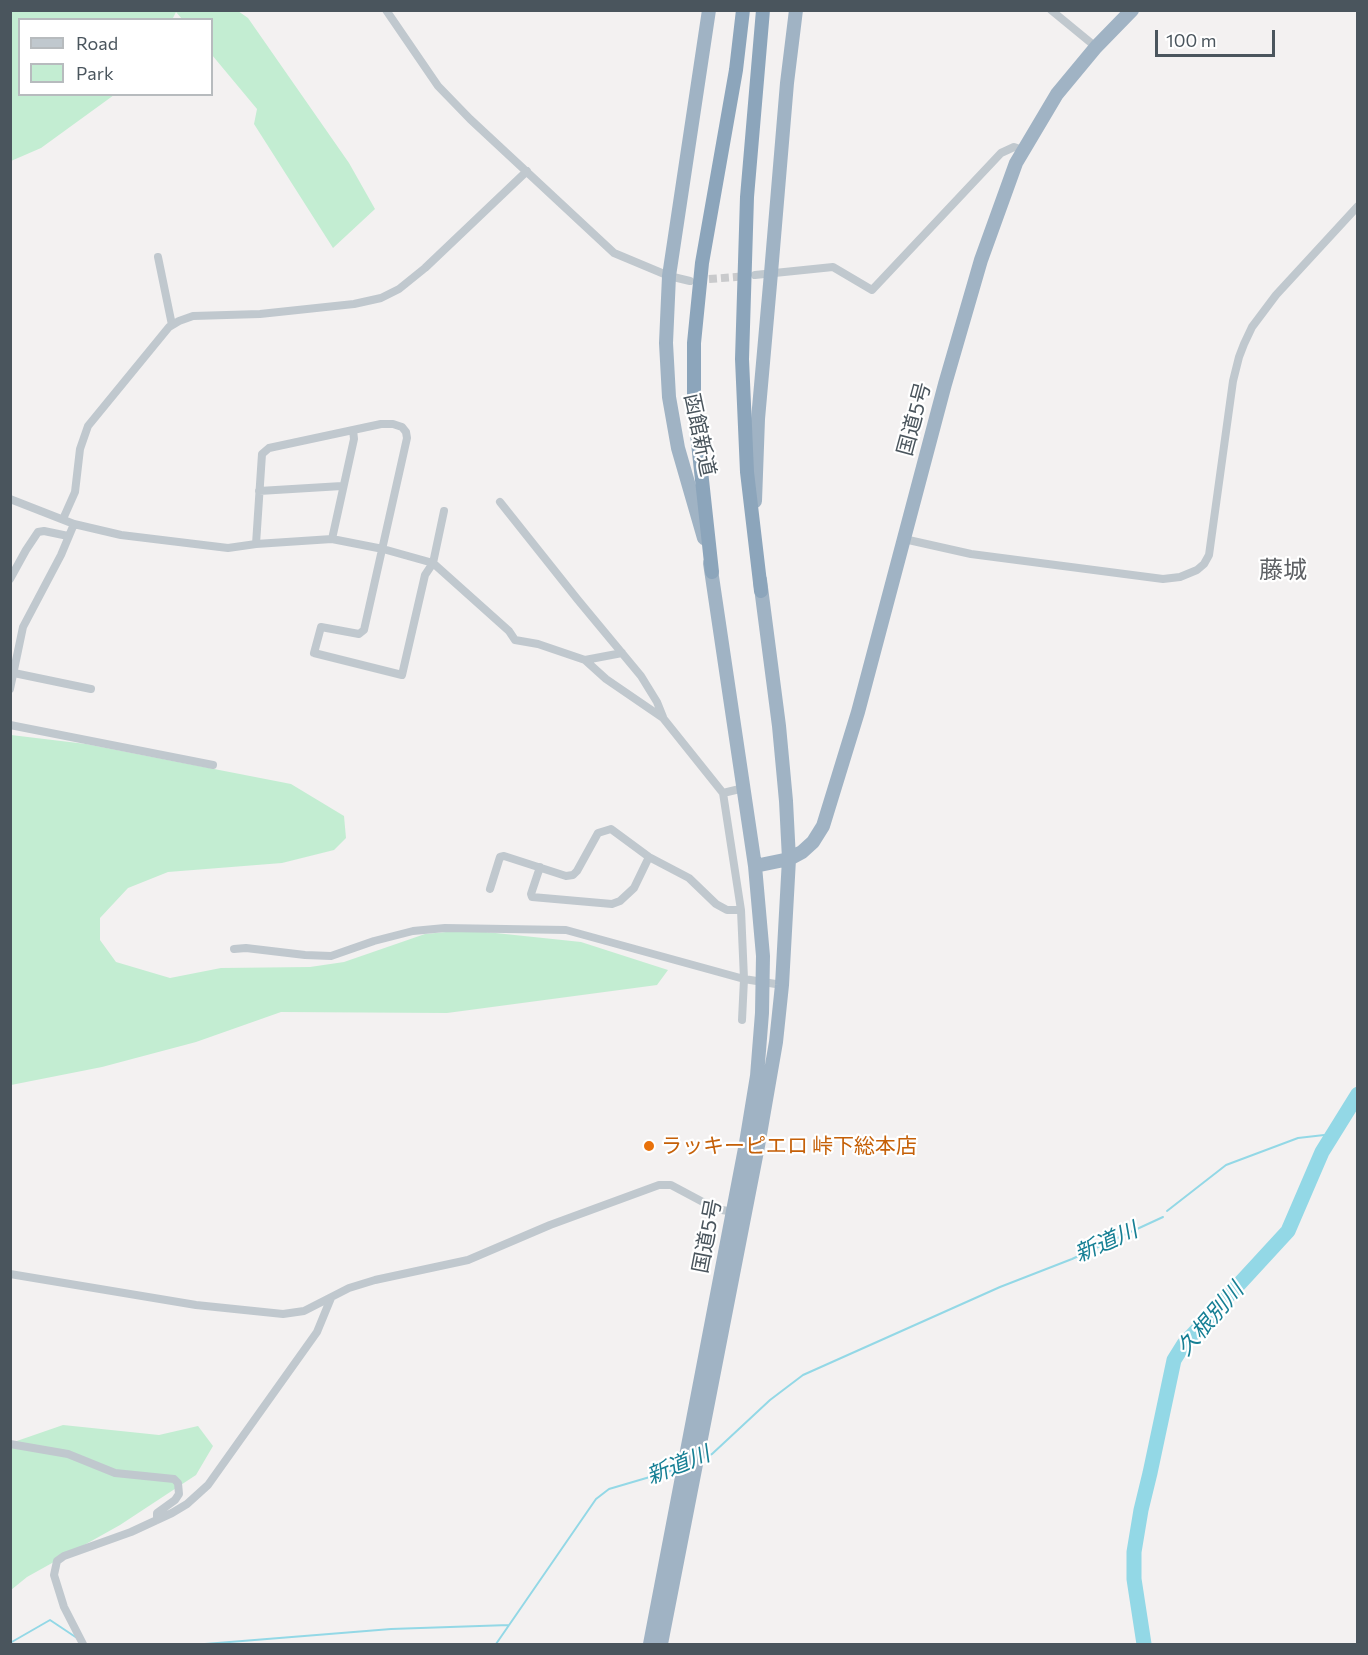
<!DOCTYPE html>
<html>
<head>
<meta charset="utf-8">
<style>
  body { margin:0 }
  #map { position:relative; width:1368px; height:1655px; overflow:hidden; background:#f3f1f1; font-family:Commissioner,sans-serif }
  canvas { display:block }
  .frame { position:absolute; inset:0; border:12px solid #4a555d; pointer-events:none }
  .legend { position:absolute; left:18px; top:18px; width:195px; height:78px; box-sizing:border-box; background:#fff; border:2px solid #b7bbbe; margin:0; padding:8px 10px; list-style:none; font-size:18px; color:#4a555d }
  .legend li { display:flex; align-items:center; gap:12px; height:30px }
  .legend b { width:30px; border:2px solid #b7bbbe }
  .scale { position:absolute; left:1155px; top:30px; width:120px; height:27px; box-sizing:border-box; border:3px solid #4a555d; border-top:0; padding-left:8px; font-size:18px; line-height:21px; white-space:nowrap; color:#4a555d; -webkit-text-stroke:4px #fff; paint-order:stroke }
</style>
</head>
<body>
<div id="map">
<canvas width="1368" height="1655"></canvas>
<div class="frame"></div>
<ul class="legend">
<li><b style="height:8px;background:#c0c8ce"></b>Road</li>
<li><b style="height:16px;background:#c3edd2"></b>Park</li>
</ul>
<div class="scale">100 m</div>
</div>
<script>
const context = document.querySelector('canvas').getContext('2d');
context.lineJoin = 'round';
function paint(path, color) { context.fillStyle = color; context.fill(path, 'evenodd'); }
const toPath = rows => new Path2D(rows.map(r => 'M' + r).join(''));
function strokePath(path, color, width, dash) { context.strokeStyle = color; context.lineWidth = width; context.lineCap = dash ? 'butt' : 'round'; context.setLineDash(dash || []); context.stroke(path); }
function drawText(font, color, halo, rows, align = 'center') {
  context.font = font + ' Commissioner,"Noto Sans JP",sans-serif'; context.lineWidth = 4.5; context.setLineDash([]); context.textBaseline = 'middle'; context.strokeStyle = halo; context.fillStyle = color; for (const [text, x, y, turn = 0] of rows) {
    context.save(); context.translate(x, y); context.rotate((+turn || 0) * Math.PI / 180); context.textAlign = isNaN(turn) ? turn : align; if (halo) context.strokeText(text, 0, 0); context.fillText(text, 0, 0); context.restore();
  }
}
const green = toPath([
  [10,11,238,11,248,18,349,163,375,209,333,248,254,124,257,109,212,55,212,20,182,19,176,12,172,20,20,20,20,94,114,95,41,148,11,161],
  [11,735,86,744,291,784,344,816,346,838,334,850,282,863,168,872,128,888,100,918,100,940,116,962,170,978,221,968,310,967,344,962,425,934,467,930,581,942,668,970,657,985,447,1013,281,1012,196,1042,102,1067,11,1085],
  [63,1425,159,1435,198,1426,213,1446,196,1475,120,1525,27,1577,11,1590,11,1443]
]);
const stream = toPath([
  [1167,1211,1226,1165,1298,1138,1333,1134],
  [702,1458,712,1454,770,1400,803,1375,1000,1287,1072,1259,1163,1217],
  [10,1643,50,1620,77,1638],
  [205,1644,391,1629,509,1625],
  [496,1644,596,1499,609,1489,677,1469]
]);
const river = toPath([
  [1144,1644,1134,1579,1134,1552,1141,1510,1150,1473,1174,1360,1184,1344,1288,1231,1322,1152,1358,1094]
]);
const minorTunnel = toPath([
  [697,280,748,276]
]);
const minor = toPath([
  [386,10,438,86,470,119,614,253,669,276,690,281],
  [1051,10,1096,47],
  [158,257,172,325],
  [755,275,833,267,872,290,1001,153,1014,147,1023,150],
  [259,491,342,486],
  [10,499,74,524,121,535,228,548,256,544,332,539,383,549,433,563,509,631,515,640,538,644,585,660,606,679,663,718,723,793,741,910,744,979,742,1020],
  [500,502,578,600,641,676,657,702,663,717],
  [63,519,75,492,80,449,88,426,169,327,179,321,193,316,260,314,354,304,381,298,399,289,425,268,527,171],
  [332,539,354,439,353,430],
  [904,539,971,554,1163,579,1180,577,1197,570,1204,564,1209,555,1233,381,1239,357,1244,344,1252,327,1276,295,1358,206],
  [256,544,262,454,269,448,381,424,393,424,402,427,406,432,407,438,364,630,359,634,321,627,314,653,402,675,425,575,433,563,444,511],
  [10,579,26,550,38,532,44,531,68,536],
  [585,660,622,653],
  [14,673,91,689],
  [10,689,23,627,61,555,74,524],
  [10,725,213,765],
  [723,793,744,788],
  [540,867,531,894,532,897,612,904,620,901,634,888,649,857],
  [490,889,500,857,504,856,566,876,573,875,577,871,598,833,611,829,649,857,689,878,716,904,727,910,741,910],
  [234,949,246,948,305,955,331,956,374,941,413,931,445,928,566,930,744,979,782,985],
  [10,1274,196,1305,283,1314,304,1311,349,1288,375,1280,468,1260,550,1225,659,1185,671,1185,716,1209,734,1212],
  [10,1444,68,1454,115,1473,174,1479,178,1483,179,1494,175,1500,157,1513,157,1520],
  [83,1644,64,1607,54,1575,57,1561,64,1556,131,1532,172,1513,187,1504,208,1485,317,1332,331,1298]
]);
const trunk = toPath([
  [755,501,758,419,771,273,787,83,796,10],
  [704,538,678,448,669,397,666,343,669,276,709,10],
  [755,866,789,859,802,852,813,842,823,826,858,712,945,384,981,260,1016,163,1057,94,1096,47,1132,10],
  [650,1644,746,1143,757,1076,762,1013,763,956,755,866,710,563],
  [661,1644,758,1146,776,1042,782,985,789,859,786,801,779,726,760,580]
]);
const motorway = toPath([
  [712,572,694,406,694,343,702,263,736,70,743,10],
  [761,591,747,472,742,359,747,197,763,10]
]);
const markers = [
  [649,1146,6,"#e8710a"]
];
const streetNames = [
  ["国道5号",914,419,-75],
  ["函館新道",700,435,78],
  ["国道5号",707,1236,-79]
];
const foodNames = [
  ["ラッキーピエロ 峠下総本店",661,1146]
];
const waterNames = [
  ["新道川",1106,1242,-24],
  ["久根別川",1210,1319,-49],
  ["新道川",678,1465,-22]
];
const quarterNames = [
  ["藤城",1283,570]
];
paint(green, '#c3edd2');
strokePath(stream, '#93d8e6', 2);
strokePath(river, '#93d8e6', 15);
strokePath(minorTunnel, '#c9cacc', 8, [8, 4]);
strokePath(minor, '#c0c8ce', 8);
strokePath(trunk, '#a0b3c4', 14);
strokePath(motorway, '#8ca5bb', 14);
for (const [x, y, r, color] of markers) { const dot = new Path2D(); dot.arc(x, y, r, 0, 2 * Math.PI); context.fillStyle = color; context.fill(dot); strokePath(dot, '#fff', 2); }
drawText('21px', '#4a555d', '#fff', streetNames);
drawText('21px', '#c56008', '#fff', foodNames, 'left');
drawText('italic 22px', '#167f94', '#fff', waterNames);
drawText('24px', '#5e6165', '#fff', quarterNames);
</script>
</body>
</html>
